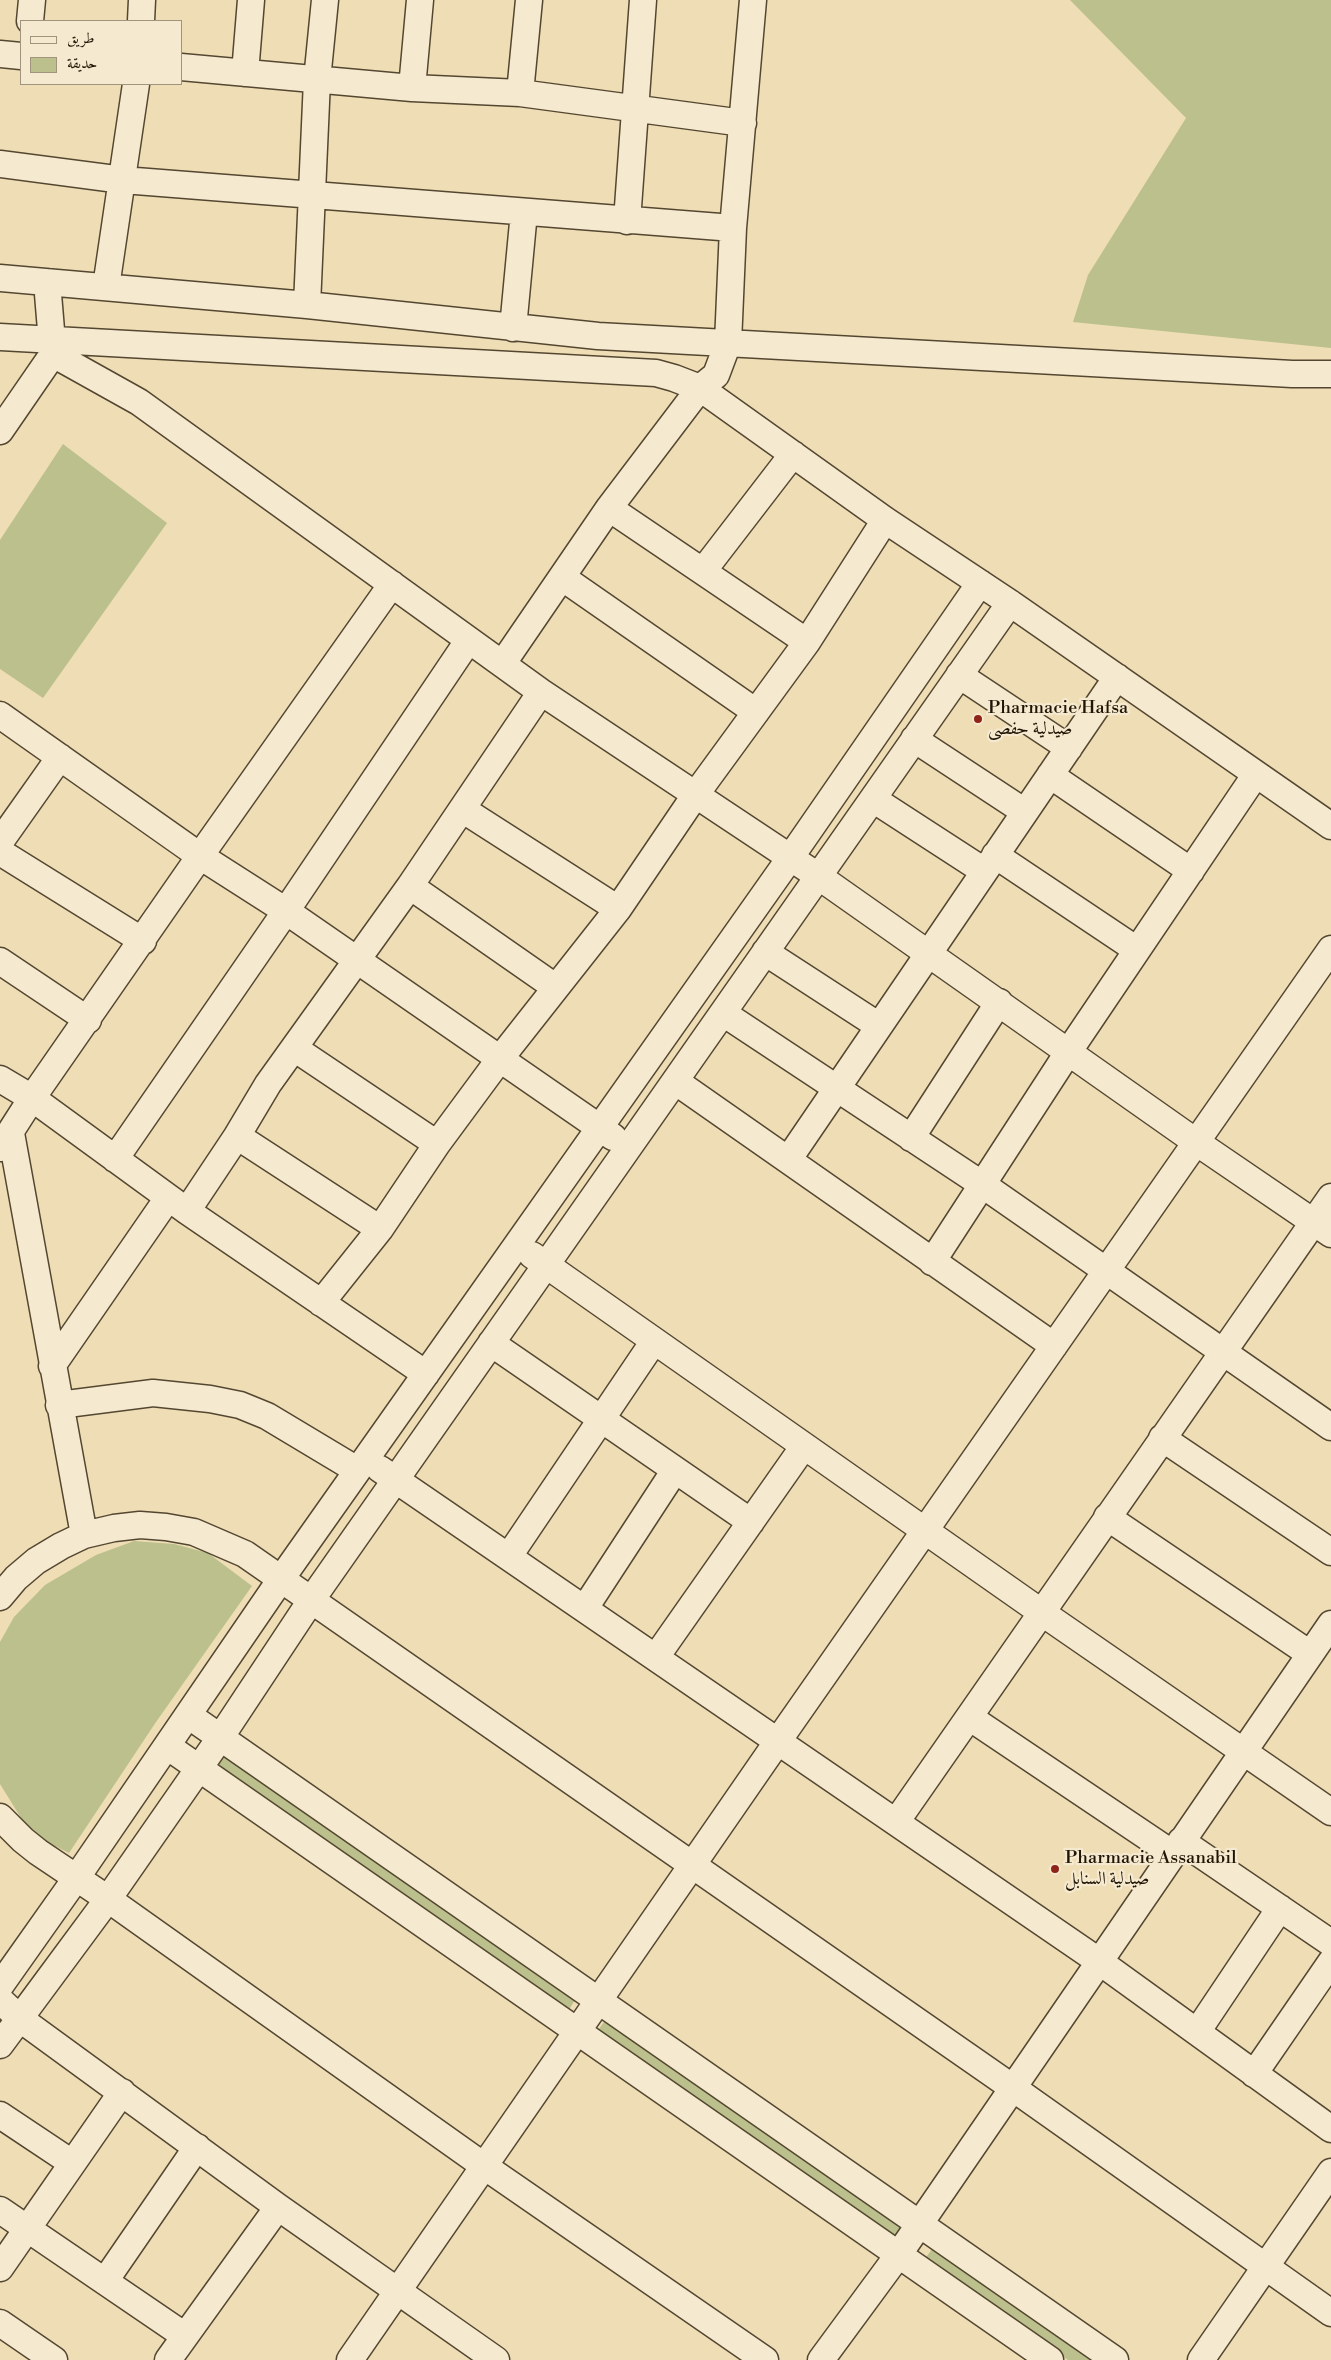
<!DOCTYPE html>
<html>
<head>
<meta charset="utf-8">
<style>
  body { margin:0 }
  #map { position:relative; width:1331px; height:2360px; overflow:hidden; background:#efddb5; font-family:"Libre Bodoni",Amiri,serif }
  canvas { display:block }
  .legend { position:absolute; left:20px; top:20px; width:162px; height:65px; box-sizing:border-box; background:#f5e9cf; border:1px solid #a0947e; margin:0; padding:6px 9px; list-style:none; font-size:15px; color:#201505 }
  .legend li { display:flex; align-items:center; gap:10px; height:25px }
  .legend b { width:25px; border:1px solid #a0947e }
</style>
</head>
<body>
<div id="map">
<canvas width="1331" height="2360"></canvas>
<ul class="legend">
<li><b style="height:6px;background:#f5e9cf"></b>طريق</li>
<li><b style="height:14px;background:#bbc08c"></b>حديقة</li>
</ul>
</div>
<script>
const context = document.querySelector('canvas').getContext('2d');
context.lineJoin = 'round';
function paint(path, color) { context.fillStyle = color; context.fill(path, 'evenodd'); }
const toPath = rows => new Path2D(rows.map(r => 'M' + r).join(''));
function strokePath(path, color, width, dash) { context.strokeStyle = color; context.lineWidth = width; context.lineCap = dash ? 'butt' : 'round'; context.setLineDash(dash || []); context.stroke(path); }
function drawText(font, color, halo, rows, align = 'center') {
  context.font = font + ' "Libre Bodoni",Amiri,serif'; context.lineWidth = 4.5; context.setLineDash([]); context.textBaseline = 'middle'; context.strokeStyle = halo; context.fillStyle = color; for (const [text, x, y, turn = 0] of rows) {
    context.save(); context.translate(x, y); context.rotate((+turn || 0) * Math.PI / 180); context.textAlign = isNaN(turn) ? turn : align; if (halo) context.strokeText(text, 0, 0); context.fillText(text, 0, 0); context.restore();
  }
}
const green = toPath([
  [1070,0,1331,0,1331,348,1073,322,1088,275,1186,118],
  [63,444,167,523,43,698,0,669,0,540],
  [134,1541,174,1544,208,1553,252,1586,156,1722,69,1853,31,1834,0,1784,0,1642,14,1617,45,1585,96,1555],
  [212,1743,578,1995,567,2013,201,1761],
  [609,2015,910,2226,897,2244,596,2033],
  [935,2245,1101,2360,1068,2360,924,2260]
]);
const minor = toPath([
  [30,21,32,0],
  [141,21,142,0],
  [0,54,21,56],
  [181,67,412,88,520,93,743,123],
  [245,73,251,0],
  [412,88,420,0],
  [520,93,529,0],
  [0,164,123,180,733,228],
  [627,221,643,0],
  [0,278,307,305,598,336,1292,374,1331,374],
  [106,287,136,84],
  [307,305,317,80,325,0],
  [513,328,524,212],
  [0,337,656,373,674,378,700,388,885,520,1010,603,1331,826],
  [53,354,139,402,541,692,818,876,1196,1142,1331,1234],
  [0,431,53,354,47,282],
  [609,508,807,642],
  [703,571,793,454],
  [563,578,756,712],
  [503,663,609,508,700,388,716,375,728,343,733,228,753,0],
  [959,675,1069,748],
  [0,715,200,856,286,911,613,1137],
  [914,739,1025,812],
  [1050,775,1191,871],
  [873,799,984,871],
  [462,809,618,909],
  [0,842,60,757],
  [0,852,143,941],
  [995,855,1137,950],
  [410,886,555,987],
  [765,952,879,1026],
  [0,961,88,1020],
  [723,1013,983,1185,1331,1427],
  [294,1048,437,1144],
  [0,1079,32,1098,187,1211,426,1374],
  [675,1081,1054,1346],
  [11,1133,84,1535],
  [911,1138,999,1002],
  [0,1148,32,1098,200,856,392,584],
  [115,1159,286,911,468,641],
  [788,1160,1117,677],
  [187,1211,237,1136],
  [380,1229,237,1136,268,1084,410,886,541,692],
  [532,1255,1041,1612,1331,1812],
  [932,1262,1069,1051,1256,774],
  [321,1303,380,1229,437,1144,499,1060,618,909,696,794,807,642,885,520],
  [491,1343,751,1522],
  [52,1366,168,1198],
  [59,1405,153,1393,210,1399,240,1405,267,1416,357,1470],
  [1162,1438,1331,1552],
  [380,1469,1100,1962,1331,2129],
  [1107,1517,1310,1654],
  [509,1556,654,1341],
  [0,1597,16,1578,36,1561,61,1546,84,1535,114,1528,140,1525,166,1527,194,1532,245,1554,1013,2088,1331,2313],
  [585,1608,675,1470],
  [656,1657,804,1446],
  [188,1715,1115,2360],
  [969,1717,1173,1854],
  [167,1746,1050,2360],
  [0,1817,23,1840,38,1852,108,1899,484,2166,765,2360],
  [896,1822,1331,1197],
  [1181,1841,1331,1943],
  [0,1986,77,1877,281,1579,790,858,980,583],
  [0,2000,19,2018,278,2207,496,2360],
  [1197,2032,1280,1908],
  [0,2045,108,1899,220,1738,312,1599,1010,603],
  [1254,2074,1331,1962],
  [0,2115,72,2163],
  [0,2210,185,2336],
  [0,2268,122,2092],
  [105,2281,197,2147],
  [0,2323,54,2360],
  [168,2360,278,2207],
  [350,2360,778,1741,1331,949],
  [821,2360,899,2254,1331,1624],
  [1201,2360,1331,2172]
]);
const markers = [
  [978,719,5,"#8f2418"],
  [1055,1869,5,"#8f2418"]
];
const poiNames = [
  ["Pharmacie Hafsa",988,709],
  ["صيدلية حفصى",988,730],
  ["Pharmacie Assanabil",1065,1859],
  ["صيدلية السنابل",1065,1880]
];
paint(green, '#bbc08c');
strokePath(minor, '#544731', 29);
strokePath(minor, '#f5e9cf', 26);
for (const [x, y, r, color] of markers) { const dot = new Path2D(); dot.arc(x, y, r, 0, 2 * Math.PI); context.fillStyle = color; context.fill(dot); strokePath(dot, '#f5e9cf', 2); }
drawText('18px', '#201505', '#f5e9cf', poiNames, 'left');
</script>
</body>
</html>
